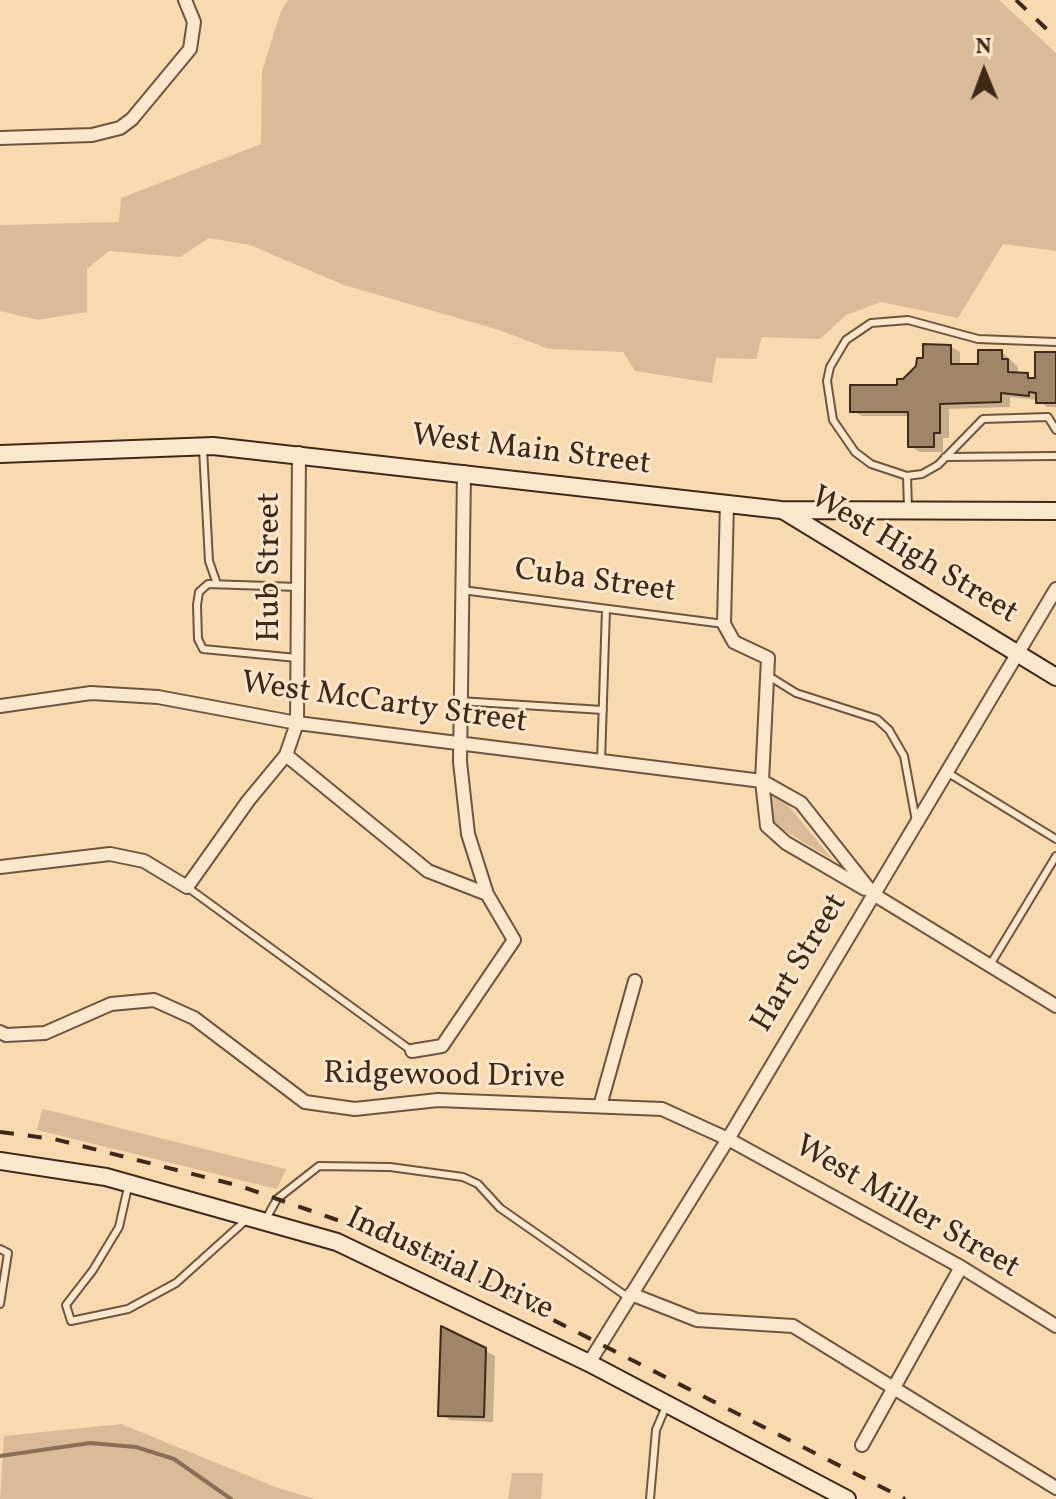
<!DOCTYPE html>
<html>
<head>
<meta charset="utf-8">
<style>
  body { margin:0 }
  #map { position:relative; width:1056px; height:1499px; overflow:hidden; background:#f8dab1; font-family:Vollkorn,serif }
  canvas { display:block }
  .north { position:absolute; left:944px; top:32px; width:80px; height:80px; -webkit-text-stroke:6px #fae7cc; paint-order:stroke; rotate:359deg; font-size:22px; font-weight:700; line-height:32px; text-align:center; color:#402918 }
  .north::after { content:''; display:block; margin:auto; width:28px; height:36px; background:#402918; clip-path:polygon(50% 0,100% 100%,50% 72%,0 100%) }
</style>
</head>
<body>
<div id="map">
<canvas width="1056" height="1499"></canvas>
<div class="north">N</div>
</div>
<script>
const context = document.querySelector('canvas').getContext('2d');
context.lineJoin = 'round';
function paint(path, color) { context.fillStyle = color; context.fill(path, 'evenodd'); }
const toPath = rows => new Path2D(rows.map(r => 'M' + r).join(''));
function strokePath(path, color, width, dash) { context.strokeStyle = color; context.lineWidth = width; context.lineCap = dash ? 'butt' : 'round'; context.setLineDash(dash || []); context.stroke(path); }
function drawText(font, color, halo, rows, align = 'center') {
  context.font = font + ' Vollkorn,serif'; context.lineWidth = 6; context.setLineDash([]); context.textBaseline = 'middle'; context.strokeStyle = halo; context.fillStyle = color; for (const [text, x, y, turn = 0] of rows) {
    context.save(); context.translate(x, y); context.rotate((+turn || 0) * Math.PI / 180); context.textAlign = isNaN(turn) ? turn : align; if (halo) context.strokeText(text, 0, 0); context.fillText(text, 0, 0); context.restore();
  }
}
const green = toPath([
  [288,0,999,0,1056,53,1056,251,1003,244,958,318,881,302,846,315,820,339,762,337,756,359,716,358,712,383,635,371,623,352,549,349,499,330,344,285,250,245,209,238,180,257,109,251,87,269,87,312,38,320,0,311,0,225,119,222,121,198,261,144,262,71,281,11],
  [771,794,788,805,833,860,775,825,771,819],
  [42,1109,43,1109,286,1169,277,1189,37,1130],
  [121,1424,278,1488,315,1499,0,1499,4,1436],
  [512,1473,543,1473,541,1499,508,1499]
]);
const shadow = toPath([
  [951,347,960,352,960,366,980,366,1002,352,1018,367,1018,374,1037,380,1056,354,1056,407,1047,407,1038,400,1010,397,1010,407,949,409,949,438,943,438,943,452,920,452,910,446,910,416,862,416,852,411,899,387],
  [485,1350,495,1356,493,1422,450,1420,440,1414]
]);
const stream = toPath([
  [0,1456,90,1443,136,1447,174,1459,231,1499]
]);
const building = toPath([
  [923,344,951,345,951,364,978,364,978,350,1002,350,1002,359,1008,359,1008,372,1028,373,1028,378,1035,378,1035,352,1056,352,1056,403,1036,403,1036,393,1029,392,1029,396,1001,393,1001,402,940,404,940,433,934,433,934,447,908,447,908,412,850,412,850,385,897,385,897,379,903,379,916,366,917,358,923,358,923,344],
  [441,1326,486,1348,484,1417,438,1416,441,1326]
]);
const lane = toPath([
  [203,449,209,561,217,584],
  [945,457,1056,456],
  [907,476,871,464,855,452,833,420,827,381,830,367,846,340,871,323,908,320,978,339,1056,342],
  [908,509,907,476,922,474,938,465,983,419,1048,417,1056,430],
  [462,590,724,624],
  [297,658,203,649,198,639,197,605,199,592,208,584,298,587],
  [767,675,796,693,877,719,889,730,904,756,916,821],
  [459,701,603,710],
  [601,761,606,609],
  [945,771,1056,839],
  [187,887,412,1051],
  [990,965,1056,856],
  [128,1187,119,1227,93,1270,66,1305,71,1321,128,1309,176,1283,246,1220],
  [266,1219,277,1199,319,1166,390,1167,463,1177,478,1184,500,1208,629,1298],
  [0,1249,8,1253,0,1304],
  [650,1499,656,1430,667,1404]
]);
const street = toPath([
  [0,138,92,135,120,128,132,119,190,49,194,22,185,0],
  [727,502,724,624,734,642,768,658,762,781,767,826,786,843,865,889],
  [0,706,91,693,158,697,297,723,762,781,801,803,873,894,1056,1006],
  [286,755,428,871,487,894],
  [0,867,110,854,144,861,187,887,248,801,286,755,297,723,299,453],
  [0,1032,6,1035,45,1033,111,1004,154,1000,194,1018,305,1102,355,1109,438,1100,662,1109,728,1139,961,1267,1056,1326],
  [412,1051,442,1046,514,940,487,894,468,834,460,762,464,472],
  [600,1106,635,981],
  [631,1294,697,1320,793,1326,1056,1488],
  [589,1363,728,1139,1056,589],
  [862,1445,961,1267]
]);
const secondary = toPath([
  [0,454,213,446,781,510,1056,511],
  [784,511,1056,677],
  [0,1161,106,1177,337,1242,589,1363,847,1499]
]);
const rail = toPath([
  [1016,0,1056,38],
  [0,1132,54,1139,240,1186,400,1242,905,1499]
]);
const streetNames = [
  ["West Main Street",531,452,7],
  ["West High Street",913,557,31],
  ["Hub Street",272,567,-90],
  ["Cuba Street",595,583,8],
  ["West McCarty Street",384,705,8],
  ["Hart Street",801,964,-59],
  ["Ridgewood Drive",444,1078,1],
  ["West Miller Street",906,1209,30],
  ["Industrial Drive",449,1266,25]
];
paint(green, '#d9bc97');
paint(shadow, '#0003');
strokePath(stream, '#896f55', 4);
paint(building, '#a08568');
strokePath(building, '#402918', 2);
strokePath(lane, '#6e553e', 10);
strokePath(street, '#6e553e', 16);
strokePath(secondary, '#402918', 20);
strokePath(lane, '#fae7cc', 6);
strokePath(street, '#fae7cc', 12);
strokePath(secondary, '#fae7cc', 16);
strokePath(rail, '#402918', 4, [14, 14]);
drawText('32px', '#402918', '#fae7cc', streetNames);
</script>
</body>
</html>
